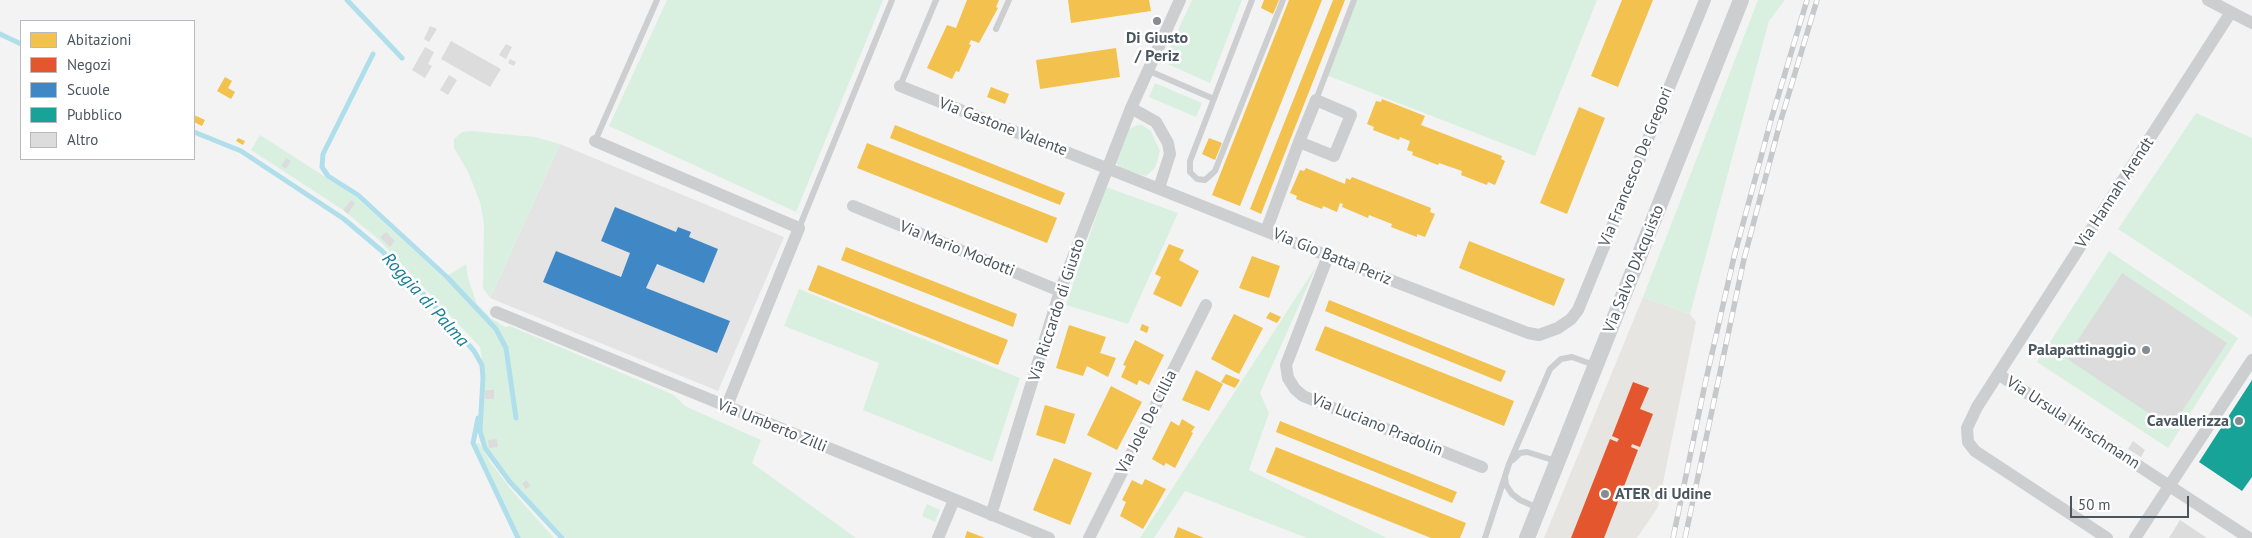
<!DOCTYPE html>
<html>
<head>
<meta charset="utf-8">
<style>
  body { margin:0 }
  #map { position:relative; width:2252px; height:538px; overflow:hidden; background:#f3f3f3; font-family:"PT Sans",sans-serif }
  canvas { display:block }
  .legend { position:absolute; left:20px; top:20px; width:175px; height:140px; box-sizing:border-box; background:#fff; border:1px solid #b7bbbf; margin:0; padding:6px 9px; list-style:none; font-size:15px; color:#4a555e }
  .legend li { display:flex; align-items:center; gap:10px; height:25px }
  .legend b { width:25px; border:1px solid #b7bbbf }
  .scale { position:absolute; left:2070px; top:496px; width:119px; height:22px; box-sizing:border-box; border:2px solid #4a555e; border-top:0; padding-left:6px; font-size:15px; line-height:18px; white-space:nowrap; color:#4a555e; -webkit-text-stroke:4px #fff; paint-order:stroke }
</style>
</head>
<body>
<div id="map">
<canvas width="2252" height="538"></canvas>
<ul class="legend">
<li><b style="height:14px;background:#f2c14e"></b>Abitazioni</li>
<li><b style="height:14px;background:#e4572e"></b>Negozi</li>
<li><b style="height:14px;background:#3f88c5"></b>Scuole</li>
<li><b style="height:14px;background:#17a398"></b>Pubblico</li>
<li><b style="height:14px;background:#dcdcdd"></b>Altro</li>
</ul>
<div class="scale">50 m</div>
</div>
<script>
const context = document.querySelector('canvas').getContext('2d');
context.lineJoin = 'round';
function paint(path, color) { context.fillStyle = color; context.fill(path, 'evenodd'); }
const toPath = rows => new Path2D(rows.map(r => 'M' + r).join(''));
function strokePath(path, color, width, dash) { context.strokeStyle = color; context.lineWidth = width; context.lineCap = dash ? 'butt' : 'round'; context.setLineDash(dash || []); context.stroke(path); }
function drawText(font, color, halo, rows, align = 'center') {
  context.font = font + ' "PT Sans",sans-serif'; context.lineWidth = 5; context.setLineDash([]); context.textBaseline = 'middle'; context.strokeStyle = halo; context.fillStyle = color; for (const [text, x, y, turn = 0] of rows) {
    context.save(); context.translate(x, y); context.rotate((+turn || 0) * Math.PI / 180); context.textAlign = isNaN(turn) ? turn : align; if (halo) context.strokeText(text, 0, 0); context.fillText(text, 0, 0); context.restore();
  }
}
const commercial = toPath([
  [1643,297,1690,314,1696,322,1658,507,1637,538,1544,538]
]);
const education = toPath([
  [560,144,784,237,718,391,490,298]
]);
const green = toPath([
  [667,0,883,0,796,212,609,126],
  [1192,0,1242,0,1210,83,1163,62],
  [1354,0,1597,0,1535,156,1326,75],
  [1758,0,1785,0,1769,21,1690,314,1643,297],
  [1155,83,1202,103,1196,117,1149,97],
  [2196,113,2252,138,2252,317,2118,229],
  [1137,125,1142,125,1151,131,1160,151,1155,168,1146,176,1121,169,1116,163,1126,131],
  [471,131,535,137,560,144,490,298,483,288,484,224,480,202,468,172,454,148,454,139,462,132],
  [260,135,355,196,444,278,466,264,468,278,477,304,492,319,505,327,510,326,674,395,685,406,761,440,752,463,856,538,566,538,511,481,487,448,481,430,485,379,480,347,378,239,343,210,251,150],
  [1106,187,1178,213,1128,324,1066,305],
  [2109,251,2238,338,2168,448,2037,362],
  [1317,265,1260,393,1269,413,1249,470,1387,538,1307,538,1185,491,1154,538,1140,538],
  [799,289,1020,378,992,462,863,410,879,363,784,326],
  [479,443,491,463,513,492,554,538,520,538,474,444],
  [927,504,940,510,935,522,922,516]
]);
const homes = toPath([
  [967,0,999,0,996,7,998,8,979,43,971,40,969,44,971,45,959,72,956,71,952,79,927,68,947,25,956,28],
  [1068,0,1149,0,1151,11,1071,23],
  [1264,0,1279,0,1273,14,1261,8],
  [1289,0,1322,0,1240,206,1212,195],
  [1333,0,1345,0,1261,214,1250,209],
  [1622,0,1653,0,1618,87,1591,76],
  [1116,48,1120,77,1040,89,1036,60],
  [225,77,232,81,228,88,235,92,231,99,217,91],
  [991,87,1009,94,1005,104,987,97],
  [1382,99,1425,116,1421,125,1502,156,1501,159,1505,161,1495,185,1488,182,1487,185,1461,175,1462,171,1439,163,1438,165,1412,155,1413,152,1407,150,1410,141,1400,137,1399,140,1373,130,1374,127,1367,124,1376,101,1381,102],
  [1579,107,1605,118,1567,214,1540,203],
  [194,115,205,120,202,126,194,122],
  [895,125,1065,193,1060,205,890,138],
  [238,138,245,141,243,145,236,141],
  [1209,138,1222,143,1215,160,1202,154],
  [867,143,1057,218,1047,243,857,168],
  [1306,168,1345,184,1346,178,1350,180,1352,177,1431,208,1430,212,1435,214,1425,237,1417,234,1417,237,1391,227,1392,224,1369,215,1368,218,1342,207,1343,204,1340,203,1337,212,1323,206,1322,209,1296,199,1297,196,1290,193,1300,170,1304,171],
  [1469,241,1565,279,1554,306,1459,268],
  [1169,244,1184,250,1179,260,1199,271,1181,307,1153,294,1161,277,1155,274],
  [846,247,1017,314,1013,327,841,260],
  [1252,256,1280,266,1269,298,1239,288],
  [818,265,1008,340,998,365,808,290],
  [1329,300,1506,371,1501,382,1325,311],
  [1270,312,1281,317,1277,323,1266,318],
  [1234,314,1263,328,1239,374,1211,359],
  [1142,324,1149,327,1147,333,1140,330],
  [1069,325,1106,337,1100,353,1116,358,1108,377,1087,366,1083,376,1056,368],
  [1325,326,1514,401,1504,426,1315,350],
  [1135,340,1164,355,1149,385,1139,380,1137,385,1121,377,1126,366,1123,365],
  [1196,370,1223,384,1209,411,1182,400],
  [1226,374,1240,380,1235,388,1221,382],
  [1111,386,1142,402,1117,450,1087,435],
  [1045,405,1075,414,1065,444,1036,435],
  [1182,419,1195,427,1191,432,1193,433,1175,468,1166,463,1164,466,1152,459,1171,421,1179,426],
  [1280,421,1457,492,1452,503,1276,432],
  [1276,447,1466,523,1460,538,1431,538,1266,472],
  [1054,458,1092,473,1070,525,1033,510],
  [1145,479,1166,489,1143,529,1120,516,1126,502,1122,500,1132,480,1142,485],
  [1178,527,1204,538,1174,538],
  [967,531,985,538,965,538]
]);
const shops = toPath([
  [1633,382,1649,388,1640,409,1653,414,1640,447,1632,444,1631,447,1638,450,1604,538,1571,538,1610,439,1617,442,1619,439,1612,436]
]);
const schools = toPath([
  [615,207,676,232,678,227,691,232,689,237,718,249,704,283,657,264,646,288,730,321,717,353,543,282,556,251,621,277,630,253,601,241]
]);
const public = toPath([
  [2252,380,2252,477,2242,491,2199,462]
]);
const stream = toPath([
  [347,0,402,58],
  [0,34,21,44],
  [373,54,323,154,322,167,328,176,358,195,448,278,496,329,506,348,516,418],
  [194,132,241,151,344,219,382,251,443,315,474,351,482,365,483,378,480,431,485,448,510,482,562,538],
  [478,418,473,443,518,538]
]);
const building = toPath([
  [430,26,437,29,429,42,424,39],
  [451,41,501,69,490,87,441,59],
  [506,44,512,47,506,59,499,55],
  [425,47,434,52,428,64,432,66,425,78,412,70],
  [510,59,516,62,514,66,508,63],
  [449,75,457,80,448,95,440,90],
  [286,158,291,161,286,169,281,166],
  [351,200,355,203,348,214,343,210],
  [386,232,395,241,390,247,380,237],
  [2122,273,2227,343,2171,428,2066,358],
  [485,390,494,390,494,399,485,399],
  [497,439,498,447,489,448,488,440],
  [2133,441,2145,450,2141,457,2128,449],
  [526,480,531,486,526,489,522,484],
  [2180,520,2207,538,2169,538]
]);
const service = toPath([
  [1252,0,1190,161,1190,172,1197,179,1205,180,1215,171,1283,0],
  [996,29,1009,0],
  [1147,70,1214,99],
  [900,86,936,0],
  [1316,100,1354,0],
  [595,141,657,0],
  [799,228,892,0],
  [1513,460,1520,453,1527,452,1556,461],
  [1505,477,1506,485,1512,494,1520,500,1538,508],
  [1485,538,1509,464,1550,369,1561,359,1572,357,1594,365]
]);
const minor = toPath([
  [2208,0,2252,23],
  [900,86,1328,256,1528,333,1539,335,1558,328,1571,319,1578,310,1705,0],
  [1131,108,1156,122,1168,143,1170,154,1159,188],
  [595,141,799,228,726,408],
  [853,206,1060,291],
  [1266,231,1299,142,1316,100,1351,115,1334,156,1299,142],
  [1328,256,1286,365,1288,378,1295,389,1303,396,1482,467],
  [496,312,1049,538],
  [1998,374,2249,538],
  [991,515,1060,291,1131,108,1180,0],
  [938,538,954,500],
  [1089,538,1206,305],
  [2107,538,1975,451,1968,442,1967,428,1977,407,2231,12],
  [2135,538,2252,360]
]);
const tertiary = toPath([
  [1527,538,1741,0]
]);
const rail = toPath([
  [1673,538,1705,384,1734,257,1771,120,1807,0],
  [1685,538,1744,259,1780,123,1817,0]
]);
const markers = [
  [1157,21,5,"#858c92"],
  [2146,350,5,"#858c92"],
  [2239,421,5,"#858c92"],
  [1605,494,5,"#858c92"]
];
const poiNames = [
  ["Di Giusto",1157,38,"center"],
  ["/ Periz",1157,56,"center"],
  ["Palapattinaggio",2136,350],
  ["Cavallerizza",2229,421],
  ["ATER di Udine",1615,494,"left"]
];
const streetNames = [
  ["Via Gastone Valente",1003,127,21],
  ["Via Francesco De Gregori",1636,167,-68],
  ["Via Hannah Arendt",2115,193,-57],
  ["Via Mario Modotti",957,249,22],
  ["Via Gio Batta Periz",1332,257,22],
  ["Via Salvo D'Acquisto",1634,269,-68],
  ["Via Riccardo di Giusto",1057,310,-72],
  ["Via Jole De Cillia",1147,422,-63],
  ["Via Ursula Hirschmann",2073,423,33],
  ["Via Luciano Pradolin",1377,425,22],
  ["Via Umberto Zilli",772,426,22]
];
const waterNames = [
  ["Roggia di Palma",425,300,48]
];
paint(commercial, '#e7e5e1');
paint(education, '#e5e4e4');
paint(green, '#d9f0e1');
paint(homes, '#f2c14e');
paint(shops, '#e4572e');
paint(schools, '#3f88c5');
paint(public, '#17a398');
strokePath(stream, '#b0dfeb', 5);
paint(building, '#dcdcdd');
strokePath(service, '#ccced0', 6);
strokePath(minor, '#ccced0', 12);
strokePath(tertiary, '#ccced0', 16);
strokePath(rail, '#c7c8ca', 5.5);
strokePath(rail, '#fff', 4, [11]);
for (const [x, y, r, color] of markers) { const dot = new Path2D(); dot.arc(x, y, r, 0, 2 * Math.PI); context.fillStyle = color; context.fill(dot); strokePath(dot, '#fff', 2); }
drawText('bold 16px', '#4a555e', '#fff', poiNames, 'right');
drawText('16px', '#4a555e', '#fff', streetNames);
drawText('italic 18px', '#147e98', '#fff', waterNames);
</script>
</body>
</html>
